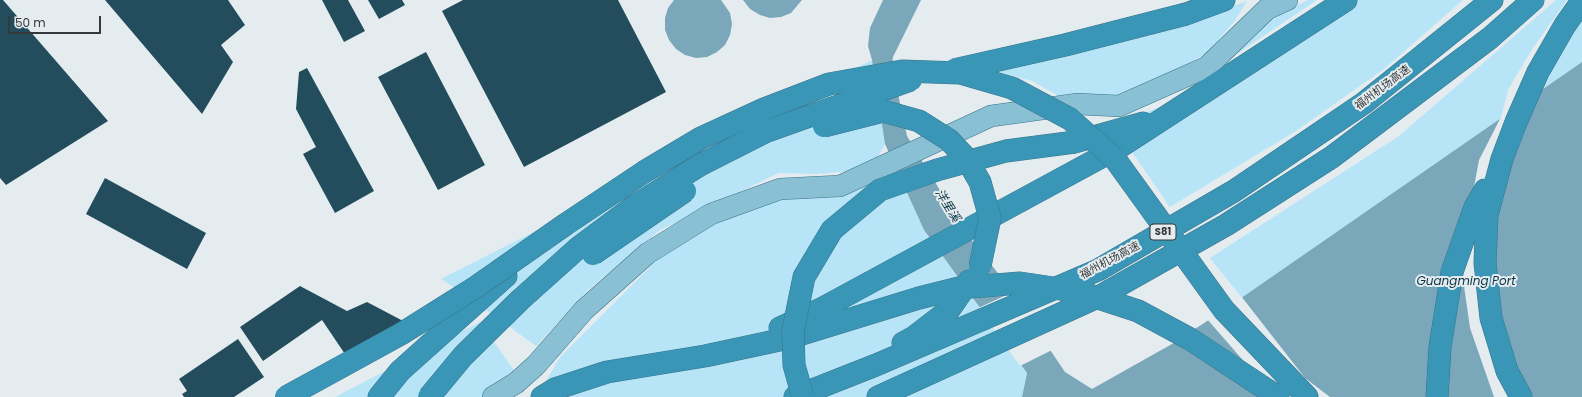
<!DOCTYPE html>
<html>
<head>
<meta charset="utf-8">
<style>
  body { margin:0 }
  #map { position:relative; width:1582px; height:397px; overflow:hidden; background:#e5ecef; font-family:Poppins,sans-serif }
  canvas { display:block }
  .scale { position:absolute; left:8px; top:16px; width:93px; height:18px; box-sizing:border-box; border:2px solid #36393a; border-top:0; padding-left:5px; font-size:12px; line-height:14px; white-space:nowrap; color:#36393a; -webkit-text-stroke:3px #e5ecef; paint-order:stroke }
</style>
</head>
<body>
<div id="map">
<canvas width="1582" height="397"></canvas>
<div class="scale">50 m</div>
</div>
<script>
const context = document.querySelector('canvas').getContext('2d');
context.lineJoin = 'round';
function paint(path, color) { context.fillStyle = color; context.fill(path, 'evenodd'); }
const toPath = rows => new Path2D(rows.map(r => 'M' + r).join(''));
function strokePath(path, color, width, dash) { context.strokeStyle = color; context.lineWidth = width; context.lineCap = dash ? 'butt' : 'round'; context.setLineDash(dash || []); context.stroke(path); }
function drawText(font, color, halo, rows, align = 'center') {
  context.font = font + ' Poppins,"Noto Sans SC",sans-serif'; context.lineWidth = 4; context.setLineDash([]); context.textBaseline = 'middle'; context.strokeStyle = halo; context.fillStyle = color; for (const [text, x, y, turn = 0] of rows) {
    context.save(); context.translate(x, y); context.rotate((+turn || 0) * Math.PI / 180); context.textAlign = isNaN(turn) ? turn : align; if (halo) context.strokeText(text, 0, 0); context.fillText(text, 0, 0); context.restore();
  }
}
const green = toPath([
  [1308,0,1317,0,1225,62,1257,25],
  [1351,0,1463,0,1384,69,1296,131,1170,207,1130,149,1123,121,1226,82],
  [1556,0,1567,0,1531,51,1508,90,1501,118,1242,298,1210,258,1399,136],
  [1247,1,1234,22,1207,53,1166,77,1113,101,1071,103,1032,81,991,70,1127,41,1209,16],
  [1582,18,1582,62,1540,91,1559,48],
  [872,60,885,144,878,157,850,171,817,174,779,173,660,230,588,290,536,346,461,292,441,279],
  [897,170,924,230,1027,373,1022,397,536,397,561,356,663,254,746,205],
  [480,322,518,376,502,397,335,397]
]);
const water = toPath([
  [674,0,721,0,730,13,732,24,730,35,725,45,717,52,707,57,696,58,685,55,676,49,669,40,665,30,665,18,668,8],
  [743,0,802,0,791,13,781,17,770,18,760,15,750,9],
  [883,0,921,0,893,57,892,66,907,136,966,233,1001,277,1065,372,1092,389,1172,344,1224,310,1582,62,1582,397,1022,397,1027,373,924,230,885,144,872,60,868,46,870,28]
]);
const pier = toPath([
  [1541,87,1495,206,1487,270,1523,397,1494,397,1470,328,1463,279,1466,230,1479,160,1502,115],
  [1013,292,1052,350,1020,366,978,308],
  [1241,296,1305,378,1330,397,1279,397,1268,389,1207,319]
]);
const building = toPath([
  [0,0,3,0,108,121,6,185,0,178],
  [105,0,228,0,245,25,221,45,233,62,202,114],
  [322,0,348,0,365,31,344,42],
  [368,0,402,0,405,5,379,19],
  [463,0,618,0,666,92,524,167,442,11],
  [426,52,485,165,438,190,378,77],
  [307,68,374,191,335,213,303,154,316,147,296,109,299,72],
  [105,178,206,233,187,269,86,214],
  [300,286,347,311,367,302,405,322,349,360,322,320,263,361,240,327],
  [238,339,264,377,234,397,184,397,182,394,187,391,179,379]
]);
const major = toPath([
  [493,397,516,383,536,365,584,310,648,253,711,214,780,189,840,186,991,116,1078,104,1119,106,1207,67,1267,9,1287,0]
]);
const highway = toPath([
  [1186,14,1224,0],
  [1075,142,1143,123],
  [1115,159,1224,310,1307,397],
  [780,328,821,309,1118,148,1346,0],
  [903,343,914,337,949,310,969,281],
  [379,397,400,371,506,276],
  [542,397,555,389,607,372,705,356,789,338,919,298,959,288,1020,283,1080,292,1138,311,1190,339,1278,397],
  [795,397,876,365,1098,270,1234,191,1364,103,1492,0],
  [878,397,1102,295,1226,225,1332,157,1490,38,1533,0],
  [1437,397,1440,347,1452,272,1475,207,1485,190],
  [1521,397,1507,371,1491,318,1485,263,1487,215,1502,159,1516,122,1538,72,1565,25,1582,1]
]);
const highwayBridge = toPath([
  [954,70,1065,45,1186,14],
  [824,126,883,111,919,121,949,140,966,158,980,182,990,218,980,266],
  [593,254,685,191],
  [286,397,401,334,476,287,566,224,644,172,701,138,764,109,829,84,902,71,960,73,1012,88,1070,119,1115,159],
  [429,397,463,356,520,300,578,248,633,207,700,165,765,132,911,80],
  [803,397,794,365,793,331,804,277,832,230,880,190,937,170,1006,151,1075,142]
]);
const shields = [
  [1163,232,26]
];
const shieldNames = [
  ["S81",1163,232]
];
const streetNames = [
  ["福州机场高速",1383,88,-37],
  ["福州机场高速",1110,261,-28]
];
const waterNames = [
  ["洋里溪",947,206,58],
  ["Guangming Port",1466,282]
];
paint(green, '#b7e5f7');
paint(water, '#7aa7b9');
paint(pier, '#e5ecef');
paint(building, '#234d5d');
strokePath(major, '#39758b', 22);
strokePath(highway, '#39758b', 23);
strokePath(major, '#89c0d3', 21);
strokePath(highway, '#3a96b6', 22);
strokePath(highwayBridge, '#39758b', 23, []);
strokePath(highwayBridge, '#3a96b6', 22);
for (const [x, y, w] of shields) { const box = new Path2D(); box.roundRect(x - w / 2, y - 8, w, 16, 3); context.fillStyle = '#e5ecef'; context.fill(box); strokePath(box, '#36393a', 1); }
drawText('bold 10px', '#36393a', null, shieldNames);
drawText('11px', '#36393a', '#e5ecef', streetNames);
drawText('italic 12px', '#0a3442', '#e5ecef', waterNames);
</script>
</body>
</html>
